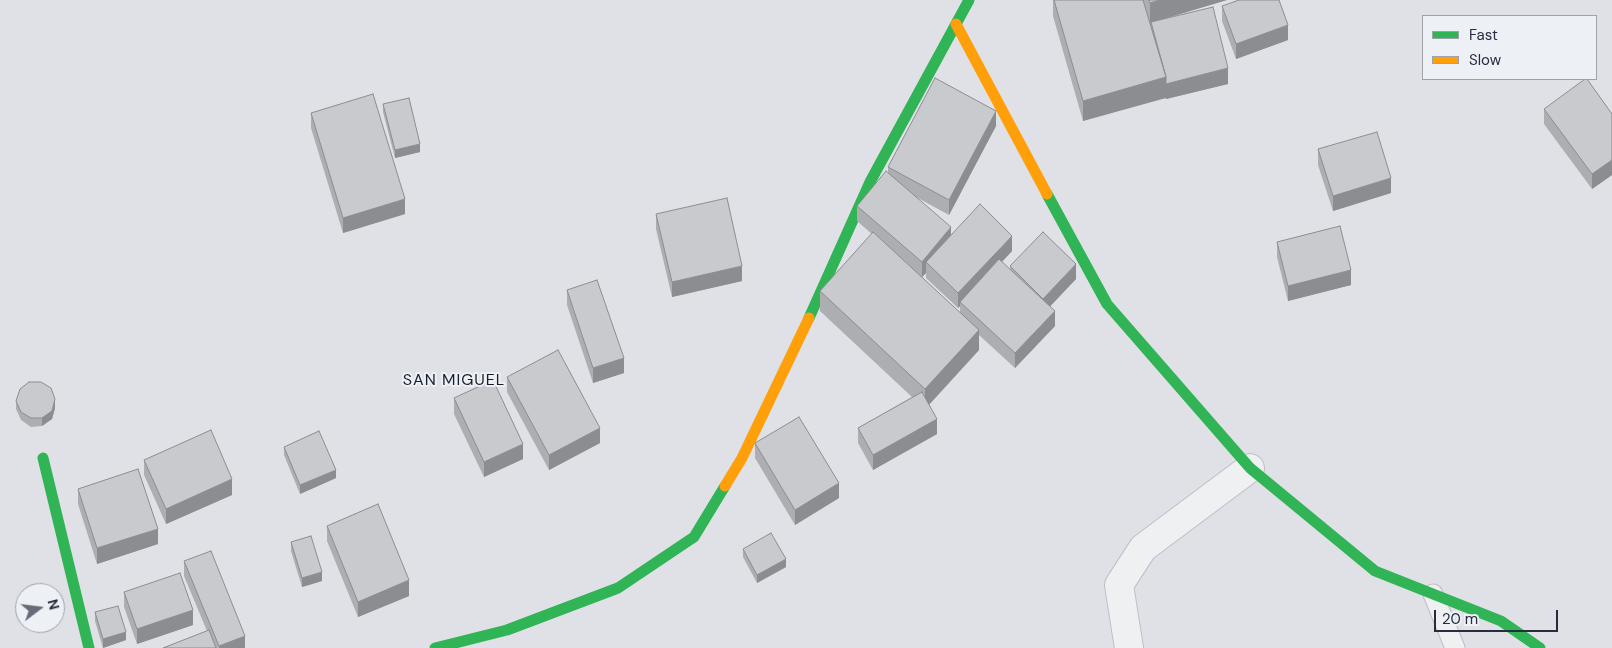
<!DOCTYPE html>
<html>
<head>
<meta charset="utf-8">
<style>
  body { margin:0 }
  #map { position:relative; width:1612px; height:648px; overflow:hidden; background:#e0e1e6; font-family:"DM Sans",sans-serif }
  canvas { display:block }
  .legend { position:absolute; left:1422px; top:15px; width:175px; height:65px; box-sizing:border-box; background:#edf0f5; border:1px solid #9ea2ac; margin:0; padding:6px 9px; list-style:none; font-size:15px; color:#272d3f }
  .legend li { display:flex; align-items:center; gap:10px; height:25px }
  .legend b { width:25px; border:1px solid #9ea2ac }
  .north { position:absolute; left:15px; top:583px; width:50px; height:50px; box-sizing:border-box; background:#edf0f5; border:1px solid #9ea2ac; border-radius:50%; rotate:75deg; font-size:14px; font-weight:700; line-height:20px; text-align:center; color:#272d3f }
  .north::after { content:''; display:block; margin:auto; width:18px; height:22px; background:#686c79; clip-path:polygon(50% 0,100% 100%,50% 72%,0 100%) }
  .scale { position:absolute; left:1434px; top:610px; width:124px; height:22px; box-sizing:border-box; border:2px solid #272d3f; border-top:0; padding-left:6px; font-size:15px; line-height:18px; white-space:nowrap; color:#272d3f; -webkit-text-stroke:4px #edf0f5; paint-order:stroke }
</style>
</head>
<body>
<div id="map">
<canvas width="1612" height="648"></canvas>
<ul class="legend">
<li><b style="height:6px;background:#30b455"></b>Fast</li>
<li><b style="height:6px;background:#ff9f0a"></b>Slow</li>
</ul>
<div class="north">N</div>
<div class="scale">20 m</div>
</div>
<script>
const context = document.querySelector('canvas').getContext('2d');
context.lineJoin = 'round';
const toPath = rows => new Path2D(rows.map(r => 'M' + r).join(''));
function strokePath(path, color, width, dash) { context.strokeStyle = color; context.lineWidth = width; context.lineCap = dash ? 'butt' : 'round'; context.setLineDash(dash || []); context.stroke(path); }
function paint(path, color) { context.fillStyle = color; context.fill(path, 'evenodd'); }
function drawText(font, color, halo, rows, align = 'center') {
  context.font = font + ' "DM Sans",sans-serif'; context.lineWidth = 4; context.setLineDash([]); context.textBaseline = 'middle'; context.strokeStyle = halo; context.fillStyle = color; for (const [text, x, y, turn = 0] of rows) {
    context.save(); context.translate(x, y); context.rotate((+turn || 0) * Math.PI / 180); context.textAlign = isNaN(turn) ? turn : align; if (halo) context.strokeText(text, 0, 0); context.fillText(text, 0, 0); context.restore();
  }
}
const lane = toPath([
  [1433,594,1455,648]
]);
const street = toPath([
  [1129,648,1119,585,1143,548,1250,468]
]);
const fast = toPath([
  [1047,194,1107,304,1250,468,1375,571,1501,621,1540,648],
  [809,318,870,182,969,0],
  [43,458,89,648],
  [435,648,507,630,618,588,694,537,725,486]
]);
const slow = toPath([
  [956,24,1047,194],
  [725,486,742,458,809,318]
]);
const wall = toPath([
  [1053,0,1227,0,1160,20,1228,84,1166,99,1166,97,1083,121,1053,16],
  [1222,6,1288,40,1236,59,1222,21],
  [383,104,420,152,395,158,383,112],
  [1544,109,1612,114,1612,175,1592,189,1544,124],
  [311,113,405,214,343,233,311,128],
  [996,126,949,215,916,197,951,236,1012,251,1002,262,1010,270,1010,266,1076,279,1050,306,1055,326,1015,368,979,335,979,350,929,405,937,434,873,470,858,443,858,428,912,397,820,311,820,291,872,234,857,221,857,206,888,173,888,167],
  [926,273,926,278,958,308,960,306,960,313,922,277],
  [1318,149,1391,193,1333,211,1318,165],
  [656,214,742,281,672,297,656,229],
  [1277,242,1351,285,1288,301,1277,257],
  [567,290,624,373,593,383,567,305],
  [507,377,600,443,549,470,507,392],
  [454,398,523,459,484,477,454,414],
  [16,401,55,408,52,419,42,426,31,427,21,420,16,409],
  [755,443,839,498,795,525,755,458],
  [284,447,336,478,300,494,284,455],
  [144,460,232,495,166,524,144,475],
  [78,489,158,544,97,564,78,504],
  [327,526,409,596,358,617,327,541],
  [291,542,322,581,302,587,291,551],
  [743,549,786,567,757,583,743,557],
  [184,561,245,648,163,648,207,631,184,576],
  [124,592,193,625,137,644,124,607],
  [95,612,126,640,103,648,95,621]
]);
const shadedWall = toPath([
  [1160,0,1227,0,1150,23,1150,3],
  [1288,25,1288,40,1236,59,1236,44],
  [1228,68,1228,84,1166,99,1166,84],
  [1166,77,1166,98,1083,121,1083,101],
  [996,111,996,126,949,215,949,200],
  [420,144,420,152,395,158,395,150],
  [1612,160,1612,175,1592,189,1592,174],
  [1391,178,1391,193,1333,211,1333,196],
  [405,199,405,214,343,233,343,218],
  [951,227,951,242,926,262,926,273,922,277,922,262],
  [1012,236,1012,251,962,304,960,302,960,306,958,308,958,293],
  [1076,264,1076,279,1043,314,1043,299],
  [742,266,742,281,672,297,672,282],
  [1351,270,1351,285,1288,301,1288,286],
  [1055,311,1055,326,1015,368,1015,353],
  [979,330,979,350,925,409,925,389],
  [624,358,624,373,593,383,593,368],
  [55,399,55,408,52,419,42,426,42,418],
  [937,419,937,434,873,470,873,455],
  [600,428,600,443,549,470,549,455],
  [523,444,523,459,484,477,484,462],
  [336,470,336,478,300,494,300,485],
  [232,479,232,495,166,524,166,509],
  [839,483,839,498,795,525,795,510],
  [158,529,158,544,97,564,97,548],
  [786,559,786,567,757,583,757,575],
  [322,572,322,581,302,587,302,578],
  [409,580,409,596,358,617,358,602],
  [193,610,193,625,137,644,137,629],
  [126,632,126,640,103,648,103,639],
  [245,636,245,648,219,648,219,646]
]);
const building = toPath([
  [1054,0,1143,0,1166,77,1083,101,1054,0],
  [1149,0,1160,0,1150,3,1149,0],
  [1239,0,1279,0,1288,25,1236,44,1222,6,1239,0],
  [1213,7,1228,68,1166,84,1166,77,1151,22,1213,7],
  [935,78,996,111,949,200,888,167,935,78],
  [1585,79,1587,79,1612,114,1612,160,1592,174,1544,109,1585,79],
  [373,94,405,199,343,218,311,113,373,94],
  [409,98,420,144,395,150,383,104,409,98],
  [1377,132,1391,178,1333,196,1318,149,1377,132],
  [886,171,951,227,922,262,857,206,886,171],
  [727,198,742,266,672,282,656,214,727,198],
  [980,204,1012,236,958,293,926,262,980,204],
  [1340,226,1351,270,1288,286,1277,242,1340,226],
  [873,232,979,330,925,389,820,291,873,232],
  [1043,232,1076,264,1043,299,1010,266,1043,232],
  [999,259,1055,311,1015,353,960,302,999,259],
  [597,280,624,358,593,368,567,290,597,280],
  [558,350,600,428,549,455,507,377,558,350],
  [493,380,523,444,484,462,454,398,493,380],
  [29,382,41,382,51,388,55,399,52,411,42,418,31,418,21,412,16,401,20,389,29,382],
  [922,392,937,419,873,455,858,428,922,392],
  [799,417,839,483,795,510,755,443,799,417],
  [211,430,232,479,166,509,144,460,211,430],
  [319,431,336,470,300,485,284,447,319,431],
  [138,469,158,529,97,548,78,489,138,469],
  [378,504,409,580,358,602,327,526,378,504],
  [771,533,786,559,757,575,743,549,771,533],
  [311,536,322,572,302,578,291,542,311,536],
  [211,551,245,636,219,646,184,561,211,551],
  [180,573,193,610,137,629,124,592,180,573],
  [118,606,126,632,103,639,95,612,118,606],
  [209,630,216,648,163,648,209,630]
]);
const quarterNames = [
  ["SAN MIGUEL",454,381]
];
strokePath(lane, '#bebfc4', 21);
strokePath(street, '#bebfc4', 30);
strokePath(lane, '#eff0f2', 19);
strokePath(street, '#eff0f2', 28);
strokePath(fast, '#30b455', 11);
strokePath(slow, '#ff9f0a', 11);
paint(wall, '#acaeb1');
paint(shadedWall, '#8c8d90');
paint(building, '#c8cace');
strokePath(building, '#8c8d90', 1);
context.letterSpacing = '1px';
drawText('16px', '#191e2f', '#edf0f5', quarterNames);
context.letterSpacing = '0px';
</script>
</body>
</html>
